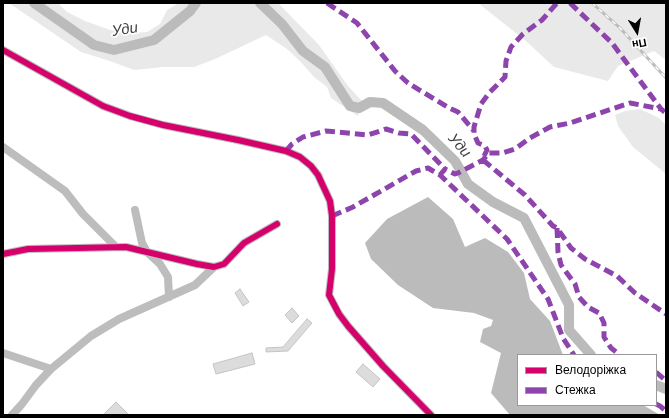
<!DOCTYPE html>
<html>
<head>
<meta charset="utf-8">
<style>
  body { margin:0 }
  #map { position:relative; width:669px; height:418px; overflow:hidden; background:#fff; font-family:"DM Sans",sans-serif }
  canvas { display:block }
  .frame { position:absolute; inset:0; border:4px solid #000; pointer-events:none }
  .legend { position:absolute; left:517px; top:354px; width:140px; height:52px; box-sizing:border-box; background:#fff; border:1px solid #999; margin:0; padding:5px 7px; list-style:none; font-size:12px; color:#000 }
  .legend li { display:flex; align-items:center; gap:8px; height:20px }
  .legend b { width:20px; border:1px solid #999 }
  .north { position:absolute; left:617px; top:12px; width:40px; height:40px; -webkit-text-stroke:3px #fff; paint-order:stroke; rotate:169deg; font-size:11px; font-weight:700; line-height:16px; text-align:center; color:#000 }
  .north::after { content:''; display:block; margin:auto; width:14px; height:18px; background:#000; clip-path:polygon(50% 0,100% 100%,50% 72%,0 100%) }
</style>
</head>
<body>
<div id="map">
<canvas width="669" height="418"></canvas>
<div class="frame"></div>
<ul class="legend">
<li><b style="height:5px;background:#d6006c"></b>Велодоріжка</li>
<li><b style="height:5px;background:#8e44ad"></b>Стежка</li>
</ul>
<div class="north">Пн</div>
</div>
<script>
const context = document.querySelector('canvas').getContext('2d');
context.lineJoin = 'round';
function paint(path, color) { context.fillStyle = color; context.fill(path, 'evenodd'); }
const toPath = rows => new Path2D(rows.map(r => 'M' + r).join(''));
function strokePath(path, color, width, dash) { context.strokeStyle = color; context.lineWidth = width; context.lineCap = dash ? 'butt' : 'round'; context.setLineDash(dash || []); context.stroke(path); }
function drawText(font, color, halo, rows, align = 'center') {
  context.font = font + ' "DM Sans",sans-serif'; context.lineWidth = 3.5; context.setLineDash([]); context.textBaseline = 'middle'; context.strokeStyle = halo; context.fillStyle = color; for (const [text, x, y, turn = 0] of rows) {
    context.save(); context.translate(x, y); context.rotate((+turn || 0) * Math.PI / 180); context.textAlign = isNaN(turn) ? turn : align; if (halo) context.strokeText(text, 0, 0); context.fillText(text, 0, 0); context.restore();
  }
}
const green = toPath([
  [9,3,58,3,67,12,85,21,110,30,131,33,147,32,160,24,167,10,179,3,278,3,319,45,348,86,362,101,358,116,331,98,327,87,314,77,300,61,287,49,266,35,215,59,194,67,163,67,134,70,110,61,81,52],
  [478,3,666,3,666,60,654,51,618,66,608,81,554,67,526,41],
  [640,109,659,118,666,125,666,174,633,147,618,126,615,115,625,111]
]);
const water = toPath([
  [428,197,453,219,465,247,485,238,508,252,524,273,530,299,550,321,563,355,518,355,518,405,643,405,660,415,510,415,491,393,501,353,480,342,483,329,491,326,493,320,474,313,433,308,398,285,371,259,365,243,387,219]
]);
const river = toPath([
  [34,3,94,45,114,50,154,40,190,11,196,3],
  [260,3,282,24,303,51,325,67,350,106,359,108,370,102,383,103,423,130,455,161,468,184,493,202,524,218,569,305,569,330,591,355],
  [656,385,666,389]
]);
const building = toPath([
  [240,289,249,302,243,306,235,293,240,289],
  [292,308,299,316,292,323,285,315,292,308],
  [307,319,312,323,288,351,266,352,266,348,283,347,307,319],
  [252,353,255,364,216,374,213,364,252,353],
  [363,364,380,379,373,387,356,372,363,364],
  [116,402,129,415,103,415,116,402]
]);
const minor = toPath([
  [3,50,103,106,130,116,163,125,238,140,286,151,300,157,311,166,318,175,330,201,332,216,332,269,329,295,339,314,348,326,383,366,431,415],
  [3,147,65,191,83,214,115,246],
  [135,210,142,243,147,252,160,264,168,277,169,297],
  [3,254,28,249,126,247,197,264,214,267,224,264,244,243,277,224],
  [3,353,51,369],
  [12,415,22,404,36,385,51,369,91,336,119,319,195,285,214,267]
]);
const rail = toPath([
  [592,3,620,28,666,78]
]);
const quiet = toPath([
  [327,3,357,23,395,71,408,83,449,108,458,112,474,131],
  [570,3,612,43,661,109,666,113],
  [286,151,292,144,303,137,326,131,368,135,386,129,399,133,411,134,445,169],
  [484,156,487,150,485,146,478,143,474,134,474,127,481,104,489,93,505,77,506,61,511,47,523,34,542,20,557,3],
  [483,160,525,195,553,226,557,228,571,248,585,259,617,276,635,293,666,314],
  [440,175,445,169,455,174,458,173,483,160,489,153,502,153,515,149,530,138,550,127,570,123,630,103,661,109],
  [332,216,353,207,416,171,428,168,433,171,440,175,507,239,548,299,563,338,574,355],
  [557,228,558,252,561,265,575,284,579,297,588,307,599,313,604,323,604,337,611,348,620,355],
  [656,372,666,381],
  [656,404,660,406,666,411]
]);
const cycleway = toPath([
  [3,50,103,106,130,116,163,125,238,140,286,151,300,157,311,166,318,175,330,201,332,216,332,269,329,295,339,314,348,326,383,366,431,415],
  [3,254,28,249,126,247,197,264,214,267,224,264,244,243,277,224]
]);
const waterNames = [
  ["Уди",125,30,-9],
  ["Уди",459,146,49]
];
paint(green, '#e9e9e9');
paint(water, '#bbb');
strokePath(river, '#bbb', 10);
paint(building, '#dcdcdc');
strokePath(building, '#c4c4c4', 1);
strokePath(minor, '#bdbdbd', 8);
strokePath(rail, '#bdbdbd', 3);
strokePath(rail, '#fff', 1.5, [4.5]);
strokePath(quiet, '#8e44ad', 5, [10, 5]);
strokePath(cycleway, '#d6006c', 6);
drawText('italic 15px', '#3f3f3f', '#fff', waterNames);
</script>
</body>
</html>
